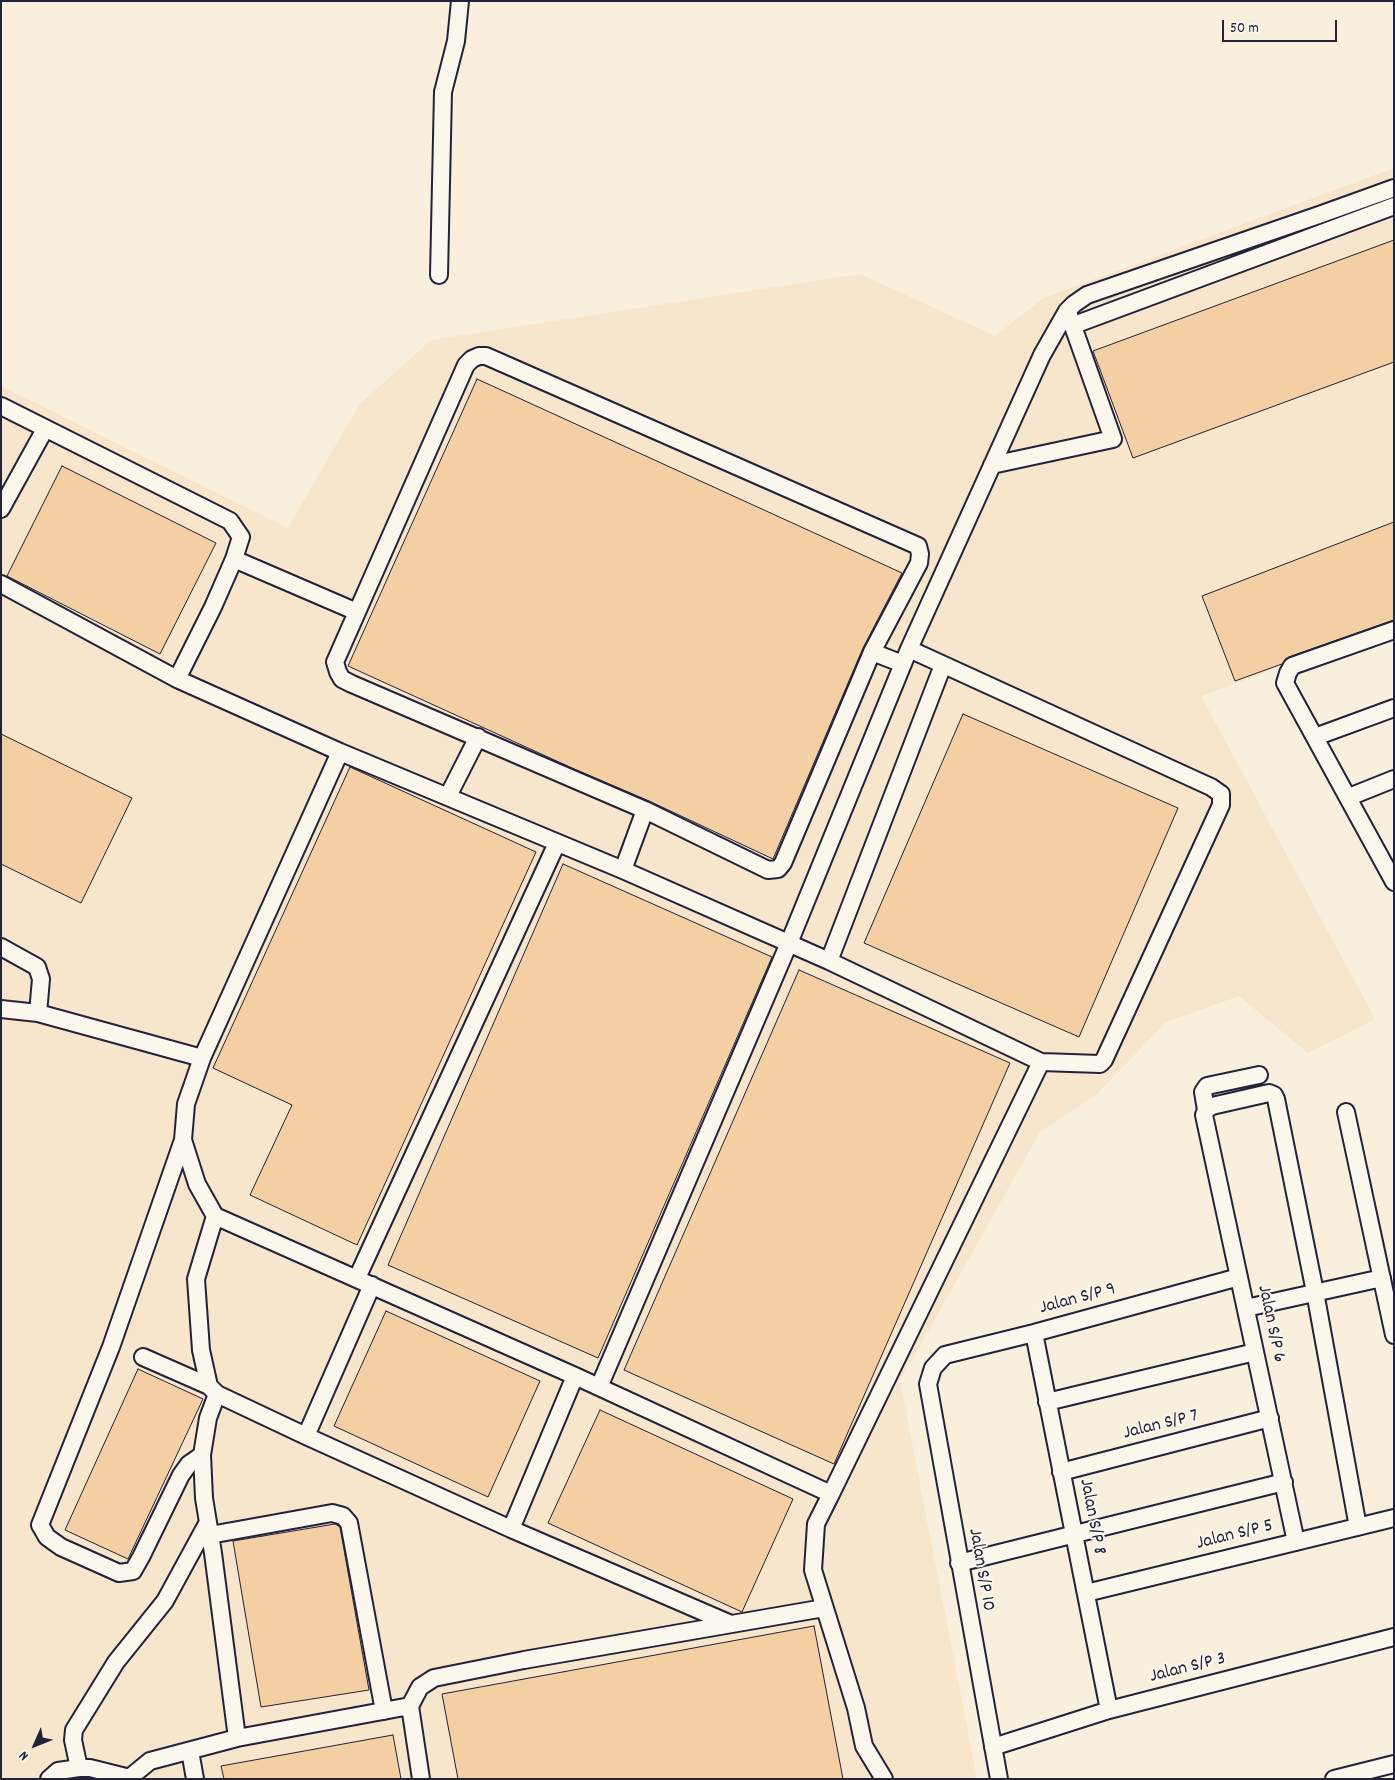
<!DOCTYPE html>
<html>
<head>
<meta charset="utf-8">
<style>
  body { margin:0 }
  #map { position:relative; width:1395px; height:1780px; overflow:hidden; background:#f9efdd; font-family:Dekko,sans-serif }
  canvas { display:block }
  .frame { position:absolute; inset:0; border:2px solid #22223b; pointer-events:none }
  .north { position:absolute; left:10px; top:1720px; width:50px; height:50px; -webkit-text-stroke:4px #fbf7ec; paint-order:stroke; rotate:226deg; font-size:14px; font-weight:700; line-height:20px; text-align:center; color:#22223b }
  .north::after { content:''; display:block; margin:auto; width:18px; height:22px; background:#22223b; clip-path:polygon(50% 0,100% 100%,50% 72%,0 100%) }
  .scale { position:absolute; left:1222px; top:20px; width:115px; height:22px; box-sizing:border-box; border:2px solid #22223b; border-top:0; padding-left:6px; font-size:15px; line-height:18px; white-space:nowrap; color:#22223b; -webkit-text-stroke:4px #fbf7ec; paint-order:stroke }
</style>
</head>
<body>
<div id="map">
<canvas width="1395" height="1780"></canvas>
<div class="frame"></div>
<div class="north">N</div>
<div class="scale">50 m</div>
</div>
<script>
const context = document.querySelector('canvas').getContext('2d');
context.lineJoin = 'round';
function paint(path, color) { context.fillStyle = color; context.fill(path, 'evenodd'); }
const toPath = rows => new Path2D(rows.map(r => 'M' + r).join(''));
function strokePath(path, color, width, dash) { context.strokeStyle = color; context.lineWidth = width; context.lineCap = dash ? 'butt' : 'round'; context.setLineDash(dash || []); context.stroke(path); }
function drawText(font, color, halo, rows, align = 'center') {
  context.font = font + ' Dekko,sans-serif'; context.lineWidth = 4; context.setLineDash([]); context.textBaseline = 'middle'; context.strokeStyle = halo; context.fillStyle = color; for (const [text, x, y, turn = 0] of rows) {
    context.save(); context.translate(x, y); context.rotate((+turn || 0) * Math.PI / 180); context.textAlign = isNaN(turn) ? turn : align; if (halo) context.strokeText(text, 0, 0); context.fillText(text, 0, 0); context.restore();
  }
}
const built = toPath([
  [1394,168,1394,625,1201,696,1375,1019,1308,1053,1239,996,1166,1022,1097,1094,1040,1132,900,1381,977,1779,1,1779,1,386,288,528,359,405,431,340,860,274,995,336,1044,298]
]);
const building = toPath([
  [1394,240,1394,362,1133,458,1093,351,1394,240],
  [477,379,902,573,863,648,773,859,649,801,572,768,348,666,477,379],
  [62,466,216,543,160,654,7,576,62,466],
  [1394,522,1394,620,1289,657,1282,664,1235,681,1202,596,1394,522],
  [963,714,1178,808,1079,1037,864,943,963,714],
  [1,734,132,798,81,903,1,864,1,734],
  [350,767,536,852,357,1245,250,1195,292,1105,213,1068,350,767],
  [563,864,772,957,598,1358,388,1265,563,864],
  [799,970,1010,1063,834,1464,624,1370,799,970],
  [386,1311,540,1381,488,1497,334,1426,386,1311],
  [138,1369,203,1399,128,1559,65,1530,138,1369],
  [600,1410,793,1499,742,1612,548,1523,600,1410],
  [335,1524,340,1527,369,1690,261,1707,233,1541,335,1524],
  [814,1626,843,1779,458,1779,442,1694,814,1626],
  [393,1735,401,1779,224,1779,221,1766,393,1735]
]);
const minor = toPath([
  [439,275,443,92,456,41,460,1],
  [1074,325,1394,206],
  [479,356,486,356,918,546,920,554,919,563,872,652,783,863,778,869,768,870,645,810,352,684,342,679,338,672,335,662,466,365,472,359,479,356],
  [1,406,230,521,241,537,234,559,213,607,177,679],
  [992,465,1113,439,1069,315],
  [1,509,45,429],
  [234,559,357,612],
  [1,584,177,679,340,752,623,870,829,961,1041,1062,1100,1064,1104,1060,1221,805,1221,794,1211,787,909,649],
  [1394,630,1292,666,1288,673,1285,683,1394,882],
  [872,652,903,664],
  [1315,737,1394,708],
  [340,752,202,1058,186,1104,183,1140,197,1184,215,1216,575,1376,831,1494,816,1524,813,1570,856,1708,864,1746,884,1779],
  [448,796,478,737],
  [1349,797,1394,779],
  [623,870,645,810],
  [1,947,37,967,41,979,38,1013],
  [829,961,943,665],
  [1,1009,38,1013,202,1058],
  [1206,1110,1203,1092,1207,1086,1259,1075],
  [1346,1112,1394,1335],
  [183,1140,111,1347,40,1525,47,1537,61,1547,119,1573,133,1571,141,1557,181,1475,189,1464,202,1455],
  [215,1216,196,1279,201,1350,209,1386,217,1394,306,1436,511,1529,575,1376],
  [357,1278,557,843],
  [1246,1308,1382,1278],
  [1034,1333,1109,1710],
  [143,1357,209,1386],
  [599,1387,789,943,909,649,1042,355,1067,311,1074,304,1087,295,1319,215,1394,188],
  [217,1394,208,1418,202,1455,204,1498,213,1553,237,1738],
  [1047,1402,1255,1352],
  [306,1436,372,1285],
  [1061,1472,1270,1418],
  [831,1494,1041,1062],
  [511,1529,731,1624],
  [210,1535,332,1513,343,1516,349,1523,384,1711],
  [1296,1542,1204,1115,1206,1110,1212,1106,1269,1093,1274,1095,1276,1099,1315,1292,1358,1527],
  [959,1563,1284,1482],
  [1086,1593,1394,1518],
  [410,1706,421,1779],
  [993,1747,1109,1710,1394,1637],
  [190,1751,195,1779],
  [79,1768,73,1740,74,1730,116,1662,165,1601,208,1522],
  [49,1779,58,1771,79,1768,90,1768,130,1778],
  [128,1779,150,1761,237,1738,410,1706,420,1687,434,1678,524,1660,824,1608],
  [999,1779,928,1384,933,1368,945,1355,1034,1333,1239,1277],
  [1334,1779,1394,1764]
]);
const streetNames = [
  ["Jalan S/P 9",1078,1300,-15],
  ["Jalan S/P 6",1270,1324,78],
  ["Jalan S/P 7",1161,1426,-14],
  ["Jalan S/P 8",1091,1517,79],
  ["Jalan S/P 5",1235,1536,-14],
  ["Jalan S/P 10",980,1570,80],
  ["Jalan S/P 3",1188,1669,-14]
];
paint(built, '#f7e5cc');
paint(building, '#f3cfa3');
strokePath(building, '#22223b', 1);
strokePath(minor, '#22223b', 20);
strokePath(minor, '#fbf7ec', 16);
drawText('19px', '#22223b', '#fbf7ec', streetNames);
</script>
</body>
</html>
